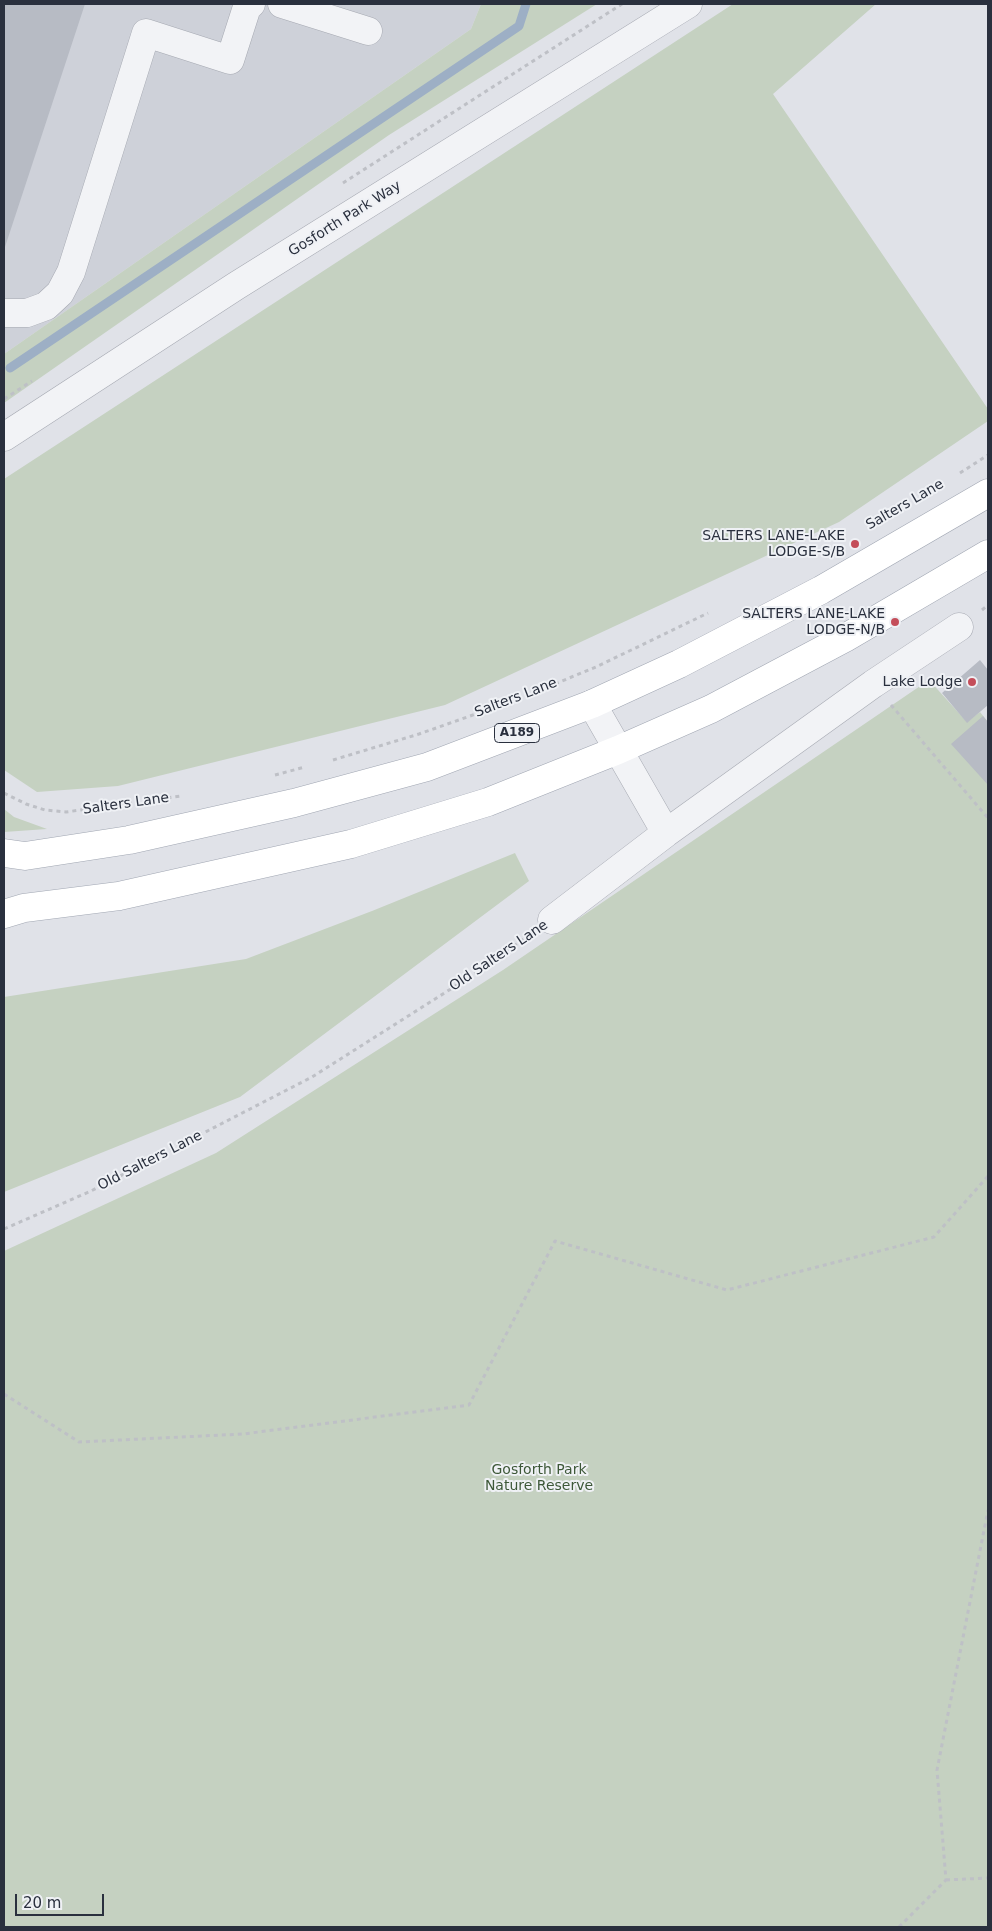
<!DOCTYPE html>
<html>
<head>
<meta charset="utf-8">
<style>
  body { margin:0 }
  #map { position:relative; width:992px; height:1931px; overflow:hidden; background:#e0e2e8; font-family:"DejaVu Sans",sans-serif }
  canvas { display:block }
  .frame { position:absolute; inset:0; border:5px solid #2a303e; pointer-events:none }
  .scale { position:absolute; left:15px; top:1894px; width:89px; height:22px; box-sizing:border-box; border:2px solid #2a303e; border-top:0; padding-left:6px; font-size:15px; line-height:18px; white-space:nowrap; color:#2a303e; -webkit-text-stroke:4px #eff1f5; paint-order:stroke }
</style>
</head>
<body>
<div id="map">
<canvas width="992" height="1931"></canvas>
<div class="frame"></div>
<div class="scale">20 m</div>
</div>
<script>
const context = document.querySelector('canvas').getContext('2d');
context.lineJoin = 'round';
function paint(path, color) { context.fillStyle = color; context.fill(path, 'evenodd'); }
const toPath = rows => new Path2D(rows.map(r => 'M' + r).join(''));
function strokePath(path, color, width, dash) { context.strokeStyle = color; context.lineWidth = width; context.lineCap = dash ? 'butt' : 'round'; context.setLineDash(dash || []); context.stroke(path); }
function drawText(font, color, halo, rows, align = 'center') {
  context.font = font + ' "DejaVu Sans",sans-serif'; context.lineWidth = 4; context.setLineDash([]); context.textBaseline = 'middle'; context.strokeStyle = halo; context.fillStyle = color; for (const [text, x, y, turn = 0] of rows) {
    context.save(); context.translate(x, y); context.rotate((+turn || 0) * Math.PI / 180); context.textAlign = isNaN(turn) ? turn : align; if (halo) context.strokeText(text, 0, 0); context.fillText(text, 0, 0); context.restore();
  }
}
const built = toPath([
  [4,4,481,4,471,29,4,354]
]);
const green = toPath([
  [481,4,597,4,389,135,4,403,4,354,471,29],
  [733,4,876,4,773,94,988,409,988,421,839,522,445,705,118,786,37,792,4,770,4,479],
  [929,680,967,722,980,712,988,722,988,1927,4,1927,4,1251,216,1153,503,970],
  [4,809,14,817,47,829,4,832],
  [515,853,529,881,240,1097,4,1192,4,997,246,959,372,911]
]);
const stream = toPath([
  [10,368,519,26,526,4]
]);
const building = toPath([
  [4,4,85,4,4,250],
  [980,660,988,670,988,705,967,723,942,693],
  [983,716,988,722,988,785,951,744]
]);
const path = toPath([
  [343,183,622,4],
  [4,399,32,381],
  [960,473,988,455],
  [982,610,988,605],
  [518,699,596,667,708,613],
  [891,705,988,818],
  [333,760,419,734,507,703],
  [275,775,305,767],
  [4,793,26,804,45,810,66,812,181,796],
  [4,1229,91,1191,312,1077,476,973,528,936],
  [4,1394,79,1442,243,1434,469,1405,555,1241,727,1290,934,1237,988,1176],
  [946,1880,988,1878],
  [899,1927,946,1880,937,1770,988,1510]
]);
const minor = toPath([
  [282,4,368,31],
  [4,313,27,313,46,306,60,293,71,272,146,33,230,60,247,7,251,4],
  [4,437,236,286,688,4],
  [592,704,666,833],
  [552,920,666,833,873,684,959,627]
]);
const major = toPath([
  [4,853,25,856,129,840,294,803,427,767,592,704,679,664,821,590,988,493],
  [4,914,24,908,119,896,351,844,488,802,618,750,711,709,845,638,988,554]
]);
const markers = [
  [855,544,5,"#c44e5a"],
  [895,622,5,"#c44e5a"],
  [972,682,5,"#c44e5a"]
];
const shields = [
  [517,733,45]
];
const shieldNames = [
  ["A189",517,733]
];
const streetNames = [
  ["Gosforth Park Way",345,219,-32],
  ["Salters Lane",905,505,-30],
  ["Salters Lane",516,698,-21],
  ["Salters Lane",126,804,-8],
  ["Old Salters Lane",499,956,-34],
  ["Old Salters Lane",150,1161,-27]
];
const poiNames = [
  ["SALTERS LANE-LAKE",845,536],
  ["LODGE-S/B",845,552],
  ["SALTERS LANE-LAKE",885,614],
  ["LODGE-N/B",885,630],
  ["Lake Lodge",962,682]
];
const parkNames = [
  ["Gosforth Park",539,1470],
  ["Nature Reserve",539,1486]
];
paint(built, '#ced1d9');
paint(green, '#c5d1c1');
strokePath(stream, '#9dafc5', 9);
paint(building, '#b7bbc4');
strokePath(minor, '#a6a9b2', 29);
strokePath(major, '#a0a6b2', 29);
strokePath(path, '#bec0c6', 3, [4, 4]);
strokePath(minor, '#f2f3f6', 28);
strokePath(major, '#fff', 28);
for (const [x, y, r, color] of markers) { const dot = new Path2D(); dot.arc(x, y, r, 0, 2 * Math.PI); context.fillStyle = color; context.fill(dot); strokePath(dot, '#eff1f5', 2); }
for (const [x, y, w] of shields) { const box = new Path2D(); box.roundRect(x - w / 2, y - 9.5, w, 19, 4); context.fillStyle = '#eff1f5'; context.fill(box); strokePath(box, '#2a303e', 1); }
drawText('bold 12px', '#2a303e', null, shieldNames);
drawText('14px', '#2a303e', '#eff1f5', streetNames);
drawText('14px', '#2a303e', '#eff1f5', poiNames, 'right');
drawText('14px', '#3d5838', '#eff1f5', parkNames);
</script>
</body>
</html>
